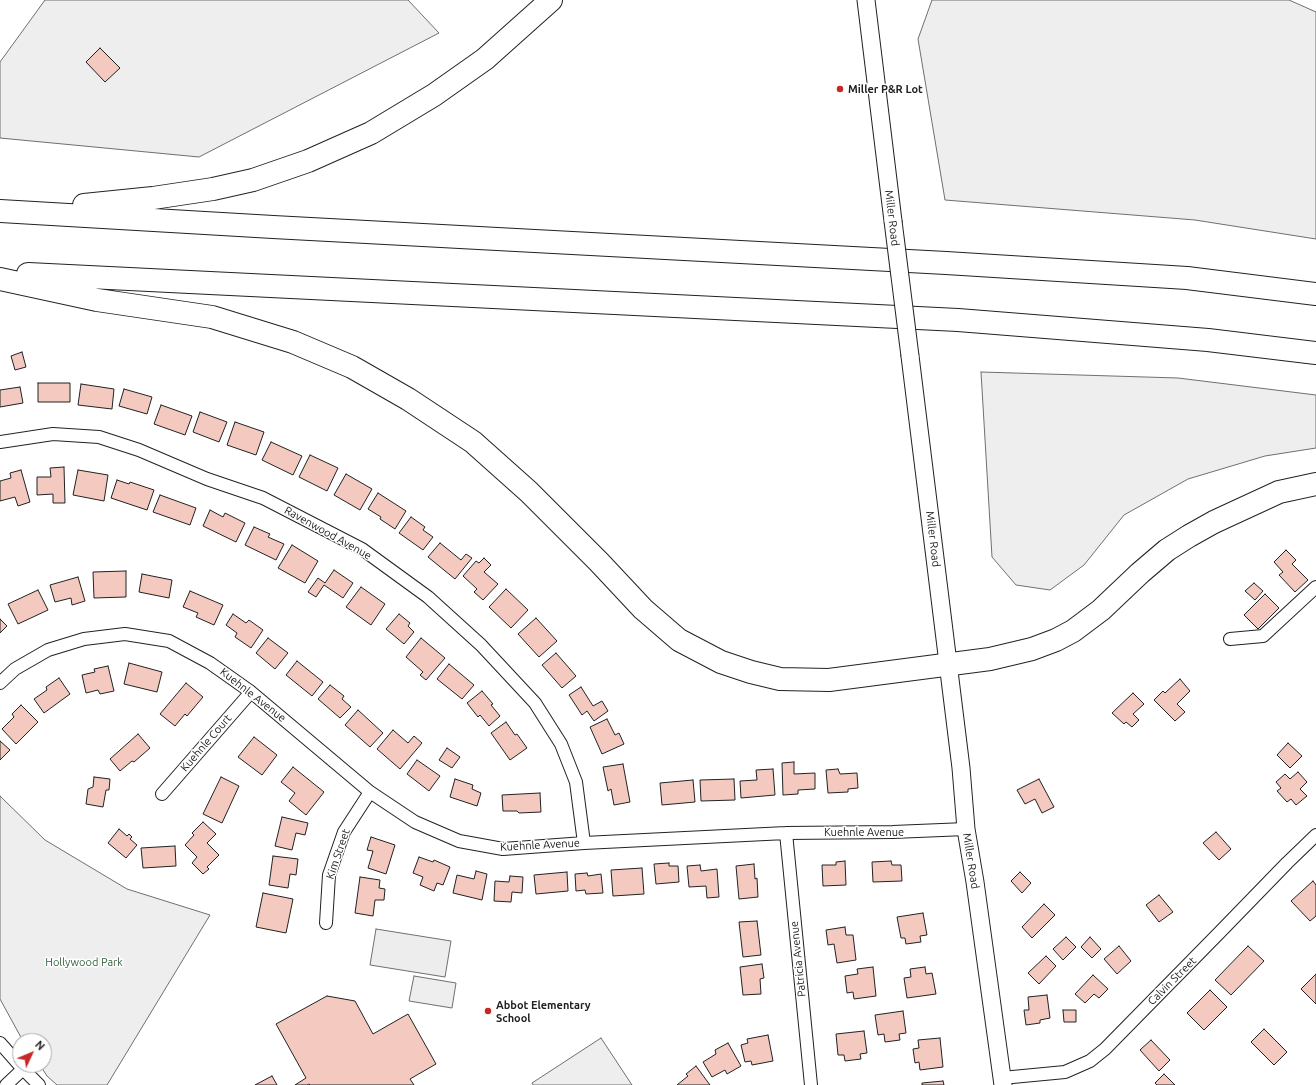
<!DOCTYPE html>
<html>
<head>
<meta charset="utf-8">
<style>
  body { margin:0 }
  #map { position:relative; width:1316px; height:1085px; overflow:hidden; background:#fff; font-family:Ubuntu,sans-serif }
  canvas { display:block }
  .north { position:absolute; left:12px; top:1033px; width:40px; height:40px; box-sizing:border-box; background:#fff; border:1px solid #a7a7a7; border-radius:50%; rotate:46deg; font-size:11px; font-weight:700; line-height:16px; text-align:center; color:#222 }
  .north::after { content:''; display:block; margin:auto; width:14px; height:18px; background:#c62828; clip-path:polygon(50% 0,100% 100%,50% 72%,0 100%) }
</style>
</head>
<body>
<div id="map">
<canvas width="1316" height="1085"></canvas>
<div class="north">N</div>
</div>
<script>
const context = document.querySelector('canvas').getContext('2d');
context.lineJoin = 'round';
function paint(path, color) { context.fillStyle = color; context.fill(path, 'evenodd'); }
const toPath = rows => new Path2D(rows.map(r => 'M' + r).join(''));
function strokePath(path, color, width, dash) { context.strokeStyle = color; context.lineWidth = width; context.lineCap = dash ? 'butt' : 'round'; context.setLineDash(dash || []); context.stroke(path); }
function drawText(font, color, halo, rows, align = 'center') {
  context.font = font + ' Ubuntu,sans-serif'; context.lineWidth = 3; context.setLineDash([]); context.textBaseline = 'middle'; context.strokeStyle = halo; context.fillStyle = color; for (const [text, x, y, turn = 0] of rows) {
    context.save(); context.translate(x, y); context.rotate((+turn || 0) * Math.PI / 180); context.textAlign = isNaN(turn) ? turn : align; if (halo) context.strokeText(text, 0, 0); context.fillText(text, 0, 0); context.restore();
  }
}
const green = toPath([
  [45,0,408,0,439,33,199,157,0,138,0,62,45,0],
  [932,0,1289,0,1316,12,1316,239,1195,220,945,200,918,39,932,0],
  [981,372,1178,378,1316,395,1316,448,1265,456,1188,479,1124,515,1084,565,1050,590,1016,585,992,557,981,372],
  [0,796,45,840,127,889,210,915,107,1085,57,1085,47,1076,40,1065,44,1065,44,1041,23,1041,0,999,0,796],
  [414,976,456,983,452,1008,409,1001,414,976],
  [601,1038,632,1085,533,1085,532,1083,601,1038]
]);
const parking = toPath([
  [376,929,451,941,445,977,370,965,376,929]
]);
const building = toPath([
  [100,48,120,68,105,82,86,62,100,48],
  [22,352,26,367,15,370,11,356,22,352],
  [38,383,70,383,70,402,38,402,38,383],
  [81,384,114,389,112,409,78,405,81,384],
  [20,387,23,403,0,407,0,390,20,387],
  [124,389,152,397,147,414,119,406,124,389],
  [161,405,192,416,185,435,154,424,161,405],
  [200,412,227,422,219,442,193,432,200,412],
  [235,422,264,432,256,455,227,445,235,422],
  [271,442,302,456,293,475,262,460,271,442],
  [310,455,338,468,327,491,299,477,310,455],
  [64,467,65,503,53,503,53,494,37,495,37,477,51,477,50,468,64,467],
  [21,470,30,502,18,506,15,497,0,501,0,481,11,478,10,473,21,470],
  [78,470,108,475,104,501,73,495,78,470],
  [346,474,372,489,360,510,334,495,346,474],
  [117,480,129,484,130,482,154,490,147,510,111,498,117,480],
  [378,493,406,511,395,529,380,519,381,517,368,509,378,493],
  [160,495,196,508,190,525,153,512,160,495],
  [210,510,223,517,225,513,245,523,236,542,203,526,210,510],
  [411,517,425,527,423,530,433,537,423,550,399,533,411,517],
  [254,527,270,534,268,537,284,544,276,560,245,545,254,527],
  [440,543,461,560,466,554,472,558,455,579,428,557,440,543],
  [292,545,318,561,305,583,278,568,292,545],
  [1286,550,1296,560,1292,564,1308,580,1295,592,1279,575,1283,572,1274,562,1286,550],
  [484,558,491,565,484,572,498,584,483,600,474,592,477,589,463,576,476,561,479,563,484,558],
  [334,570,353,583,343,598,324,585,316,597,308,592,318,578,325,583,334,570],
  [126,571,126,597,94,598,93,572,126,571],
  [142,574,172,580,169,598,139,592,142,574],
  [78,577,85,601,72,605,71,598,55,602,50,585,78,577],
  [1254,583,1263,591,1255,600,1245,591,1254,583],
  [361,587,385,604,371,625,346,607,361,587],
  [506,589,528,610,511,628,489,607,506,589],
  [38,590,48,610,18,624,8,604,38,590],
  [190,591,223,605,214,625,196,617,198,613,183,607,190,591],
  [1265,594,1279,608,1258,629,1244,615,1265,594],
  [233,614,246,623,249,620,263,630,251,648,235,637,237,633,226,625,233,614],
  [399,614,410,623,408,626,414,632,404,644,386,629,399,614],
  [536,618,557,641,539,657,518,634,536,618],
  [0,619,7,626,0,633,0,619],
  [268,638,288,653,275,669,256,653,268,638],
  [421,638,445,658,426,680,420,675,423,672,406,657,421,638],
  [556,653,576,676,562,688,542,665,556,653],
  [297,661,323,682,312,696,286,675,297,661],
  [129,663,162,672,157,692,124,684,129,663],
  [449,664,474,685,462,699,437,679,449,664],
  [108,666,114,691,100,694,98,690,86,693,82,675,95,672,94,669,108,666],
  [59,678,70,694,44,713,34,699,47,690,46,687,59,678],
  [1180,679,1190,691,1177,704,1185,712,1175,721,1154,700,1163,691,1165,693,1180,679],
  [186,683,203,697,187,716,185,714,175,726,160,714,186,683],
  [330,685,344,696,342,699,351,707,340,718,318,699,330,685],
  [581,687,593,706,602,701,608,711,594,721,587,711,582,715,569,695,581,687],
  [482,691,493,704,491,705,500,716,489,726,480,715,478,717,467,703,482,691],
  [1133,693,1144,704,1133,714,1139,720,1132,727,1126,722,1124,724,1112,713,1133,693],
  [21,705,38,722,16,744,2,729,14,717,12,714,21,705],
  [358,710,383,733,370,747,345,725,358,710],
  [607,719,615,735,619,733,624,744,602,754,590,727,607,719],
  [506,722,515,735,517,734,527,748,510,760,491,733,506,722],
  [393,730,408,743,414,736,422,743,400,769,377,749,393,730],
  [138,734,150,748,134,762,132,761,120,771,110,759,138,734],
  [254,737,277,755,262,775,238,757,254,737],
  [0,741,10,750,0,760,0,741],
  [1288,743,1302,756,1290,768,1277,755,1288,743],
  [447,748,460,757,452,768,439,760,447,748],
  [417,760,440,776,429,791,407,774,417,760],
  [794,762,794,774,815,773,815,789,798,790,798,794,783,795,782,763,794,762],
  [623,764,630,802,614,805,611,789,608,791,603,767,623,764],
  [293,767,324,792,306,815,289,801,295,793,281,782,293,767],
  [773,769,775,795,741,798,740,781,757,780,756,770,773,769],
  [838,769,840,774,857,773,858,788,848,789,848,792,828,793,826,770,838,769],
  [1298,772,1307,782,1300,789,1307,796,1296,805,1291,799,1287,802,1277,791,1281,788,1276,782,1285,774,1290,779,1298,772],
  [94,777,110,779,109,790,106,790,103,807,86,804,88,789,93,787,94,777],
  [221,777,239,786,222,823,203,814,221,777],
  [455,779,473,785,472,789,481,793,477,806,450,797,455,779],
  [734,779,735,800,701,801,700,780,734,779],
  [1039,779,1054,807,1042,813,1035,799,1025,804,1017,790,1039,779],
  [693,780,695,802,662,805,660,783,693,780],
  [540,793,541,812,519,813,517,811,503,811,502,795,540,793],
  [282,817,308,823,305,835,296,833,292,850,275,846,282,817],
  [203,822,216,834,207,843,219,855,207,867,209,869,203,874,192,863,197,857,185,845,194,835,192,833,203,822],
  [119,829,127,836,129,834,132,837,130,839,137,845,126,858,108,843,119,829],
  [1216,832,1231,849,1219,860,1203,843,1216,832],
  [371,837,395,845,386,874,368,868,373,851,367,850,371,837],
  [175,846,176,866,143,868,141,848,175,846],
  [273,856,298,859,296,875,290,874,288,888,269,885,273,856],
  [419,857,433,862,434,860,450,867,443,885,437,883,434,891,420,885,423,877,413,873,419,857],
  [845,861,846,885,823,886,822,865,836,865,836,862,845,861],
  [891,861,892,865,901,865,902,881,873,882,872,862,891,861],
  [669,863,669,866,678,866,679,882,656,884,654,864,669,863],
  [754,864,755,879,757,878,758,897,739,899,736,866,754,864],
  [700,865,701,871,717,869,719,897,707,898,706,886,689,887,687,866,700,865],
  [642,868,644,894,613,896,611,870,642,868],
  [476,871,487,874,482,900,453,893,457,875,474,879,476,871],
  [567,872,568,891,536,894,534,875,567,872],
  [1020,872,1031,883,1022,893,1011,881,1020,872],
  [587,873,588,876,601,874,603,893,586,894,585,890,576,891,575,874,587,873],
  [510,876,523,877,522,893,512,892,511,902,494,901,495,881,509,882,510,876],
  [360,877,380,880,379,888,385,889,384,900,375,900,373,916,355,913,360,877],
  [1313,881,1316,885,1316,916,1310,921,1291,901,1313,881],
  [263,893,293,899,286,933,256,927,263,893],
  [1159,895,1173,912,1159,922,1146,905,1159,895],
  [1044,904,1055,915,1032,938,1022,927,1044,904],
  [923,913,927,935,920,936,921,942,906,944,905,938,901,938,897,917,923,913],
  [757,921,761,955,743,957,739,922,757,921],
  [845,927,846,935,853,935,856,960,837,963,834,944,828,945,826,930,845,927],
  [1066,937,1076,947,1063,960,1053,949,1066,937],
  [1090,937,1101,949,1092,958,1081,947,1090,937],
  [1119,946,1131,961,1117,974,1104,959,1119,946],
  [1248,946,1264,961,1231,995,1215,980,1248,946],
  [1046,956,1056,966,1039,984,1028,973,1046,956],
  [762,964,764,978,760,979,761,994,743,995,740,967,762,964],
  [873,967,876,996,854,999,853,992,847,993,845,976,858,974,857,969,873,967],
  [925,967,926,974,932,973,936,994,907,998,904,978,911,977,910,969,925,967],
  [1316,974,1316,1004,1301,989,1316,974],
  [1093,975,1108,989,1099,998,1094,994,1085,1003,1075,994,1093,975],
  [1210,990,1227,1007,1204,1030,1187,1013,1210,990],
  [1047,995,1050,1018,1040,1020,1040,1023,1026,1025,1024,1010,1029,1010,1028,997,1047,995],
  [327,996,355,1001,373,1034,408,1014,436,1064,410,1079,414,1085,310,1085,309,1084,307,1085,295,1085,306,1078,276,1024,327,996],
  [1063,1010,1076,1010,1076,1022,1064,1022,1063,1010],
  [903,1011,906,1033,899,1034,900,1040,885,1042,884,1034,878,1035,875,1015,903,1011],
  [1264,1029,1287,1052,1274,1065,1251,1042,1264,1029],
  [864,1031,867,1053,860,1054,861,1059,845,1061,844,1055,838,1055,836,1034,864,1031],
  [768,1035,773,1061,752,1065,751,1061,745,1062,741,1045,748,1043,747,1039,768,1035],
  [940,1038,943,1067,920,1070,919,1062,915,1063,913,1049,919,1048,918,1040,940,1038],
  [1151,1040,1170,1060,1159,1071,1140,1050,1151,1040],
  [728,1043,741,1066,727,1074,725,1070,712,1077,703,1062,716,1054,715,1050,728,1043],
  [696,1066,710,1085,677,1085,688,1076,686,1074,696,1066],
  [1164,1074,1175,1085,1157,1085,1155,1083,1164,1074],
  [272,1076,277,1085,255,1085,272,1076],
  [943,1081,944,1085,922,1085,922,1083,943,1081]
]);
const minor = toPath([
  [0,442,53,434,99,437,139,450,207,479,263,498,362,549,428,597,481,645,535,703,561,744,576,782,584,843],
  [1230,639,1263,636,1316,587],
  [0,683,15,669,48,650,84,639,125,634,169,641,210,663,251,692,370,792,415,822,459,841,503,849,584,843,786,833,893,832,966,829],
  [162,794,251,692],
  [786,833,811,1085],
  [326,923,329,875,344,832,370,792],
  [0,1043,23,1069,39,1085],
  [1002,1078,1065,1072,1090,1061,1105,1049,1220,932,1287,863,1316,835],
  [6,1085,23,1069]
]);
const secondary = toPath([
  [866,0,893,221],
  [910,356,961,768,966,829,975,882,1003,1085]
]);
const motorway = toPath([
  [84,205,153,198,213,189,253,180,308,161,371,133,434,95,485,59,551,0],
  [0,211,273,227,946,263,1187,278,1316,294],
  [28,274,958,320,1208,340,1316,353],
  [0,279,97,300,212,317,293,342,352,367,408,399,473,442,529,492,599,562,643,609,679,640,721,662,751,672,780,679,829,680,990,659,1032,649,1056,640,1073,631,1101,610,1140,573,1167,550,1189,536,1214,522,1279,492,1316,484]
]);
const secondaryBridge = toPath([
  [893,221,910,356]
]);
const markers = [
  [840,89,4,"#c62828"],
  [488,1011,4,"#c62828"]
];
const poiNames = [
  ["Miller P&R Lot",848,89],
  ["Abbot Elementary",496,1005],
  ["School",496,1018]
];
const streetNames = [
  ["Miller Road",892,218,83],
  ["Ravenwood Avenue",328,533,29],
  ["Miller Road",933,539,83],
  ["Kuehnle Avenue",253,695,38],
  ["Kuehnle Court",206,743,-49],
  ["Kuehnle Avenue",864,832],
  ["Kuehnle Avenue",540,845,-3],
  ["Kim Street",338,854,-71],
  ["Miller Road",971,861,81],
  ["Patricia Avenue",798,959,-96],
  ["Calvin Street",1172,981,-45]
];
const parkNames = [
  ["Hollywood Park",84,962]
];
paint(green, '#eee');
strokePath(green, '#6f6f6f', 1);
paint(parking, '#ededed');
strokePath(parking, '#6f6f6f', 1);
paint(building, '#f3c9c0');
strokePath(building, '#222', 1);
strokePath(minor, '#222', 14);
strokePath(secondary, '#222', 19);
strokePath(motorway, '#222', 24);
strokePath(minor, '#fff', 12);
strokePath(secondary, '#fff', 17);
strokePath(motorway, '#fff', 22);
strokePath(secondaryBridge, '#222', 19, []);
strokePath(secondaryBridge, '#fff', 17);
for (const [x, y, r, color] of markers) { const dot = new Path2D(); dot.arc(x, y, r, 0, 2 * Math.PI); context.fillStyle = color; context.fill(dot); strokePath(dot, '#fff', 1.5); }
drawText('bold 11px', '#222', '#fff', poiNames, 'left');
drawText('11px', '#222', '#fff', streetNames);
drawText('11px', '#2f5e38', '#fff', parkNames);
</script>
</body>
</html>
